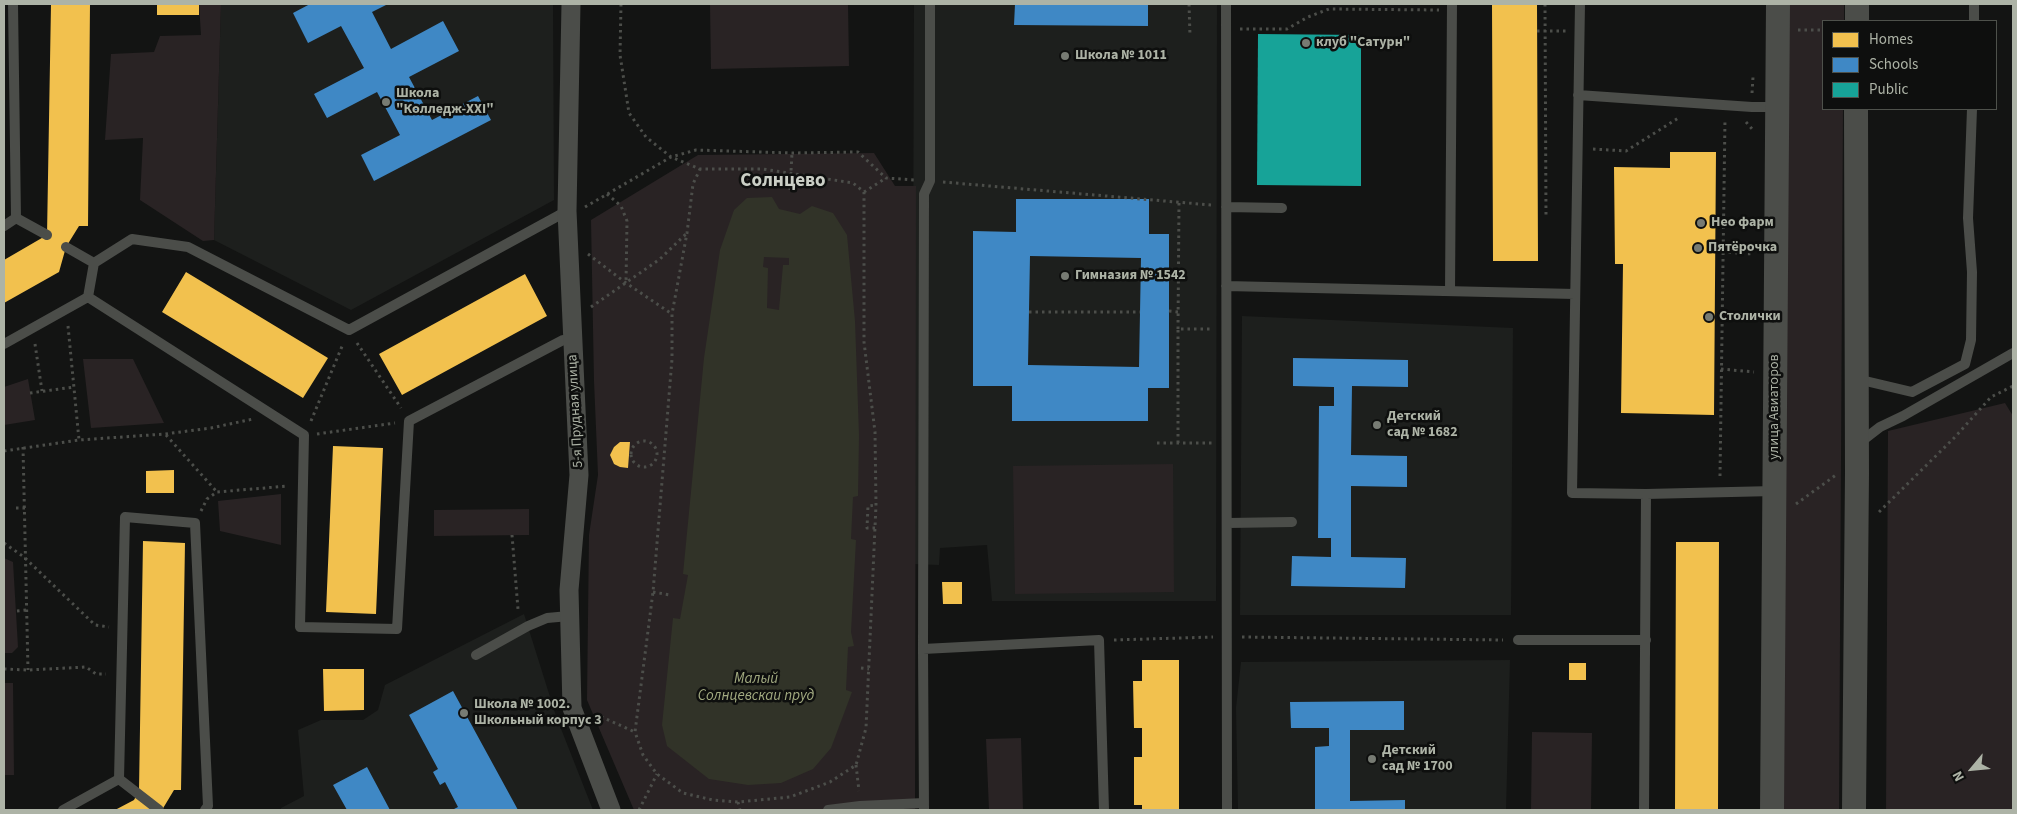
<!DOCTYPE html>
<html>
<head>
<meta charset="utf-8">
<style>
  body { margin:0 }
  #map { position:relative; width:2017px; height:814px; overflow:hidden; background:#131413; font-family:"Source Sans 3",sans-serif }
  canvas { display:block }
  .frame { position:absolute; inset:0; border:5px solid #adb3a6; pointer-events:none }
  .legend { position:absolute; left:1822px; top:20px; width:175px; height:90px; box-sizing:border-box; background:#0e0f0e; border:1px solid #4e514b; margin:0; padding:6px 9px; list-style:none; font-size:15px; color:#adb3a6 }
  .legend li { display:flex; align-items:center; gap:10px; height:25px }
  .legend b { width:25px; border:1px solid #4e514b }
  .north { position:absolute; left:1947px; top:744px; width:50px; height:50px; -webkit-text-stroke:4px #0e0f0e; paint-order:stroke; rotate:242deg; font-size:14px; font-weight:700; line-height:20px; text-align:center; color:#adb3a6 }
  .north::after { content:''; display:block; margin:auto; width:18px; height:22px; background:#adb3a6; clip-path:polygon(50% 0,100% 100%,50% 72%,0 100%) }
</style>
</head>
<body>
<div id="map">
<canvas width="2017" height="814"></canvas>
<div class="frame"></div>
<ul class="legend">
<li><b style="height:14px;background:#f2c14e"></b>Homes</li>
<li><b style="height:14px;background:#3f88c5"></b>Schools</li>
<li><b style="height:14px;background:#17a398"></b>Public</li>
</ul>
<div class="north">N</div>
</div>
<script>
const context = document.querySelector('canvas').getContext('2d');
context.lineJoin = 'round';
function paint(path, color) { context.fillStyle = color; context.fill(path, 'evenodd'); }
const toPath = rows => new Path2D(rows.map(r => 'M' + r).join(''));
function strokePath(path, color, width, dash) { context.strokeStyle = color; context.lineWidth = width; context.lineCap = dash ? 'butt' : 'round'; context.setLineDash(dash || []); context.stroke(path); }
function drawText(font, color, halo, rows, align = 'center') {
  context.font = font + ' "Source Sans 3",sans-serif'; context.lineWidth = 5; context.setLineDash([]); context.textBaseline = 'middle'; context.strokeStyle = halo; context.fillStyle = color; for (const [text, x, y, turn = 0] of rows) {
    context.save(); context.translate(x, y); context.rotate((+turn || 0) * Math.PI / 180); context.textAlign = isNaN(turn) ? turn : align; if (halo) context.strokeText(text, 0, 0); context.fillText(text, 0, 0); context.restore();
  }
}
const built = toPath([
  [221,4,553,4,554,200,351,310,214,240],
  [914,4,1217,4,1216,601,992,601,987,545,940,548,939,565,912,564],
  [1242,316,1513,328,1511,615,1240,615],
  [524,614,556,716,593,810,281,810,281,808,304,796,298,730,321,720,363,720,378,710,385,685],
  [1510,660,1506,810,1238,810,1236,708,1241,662]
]);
const green = toPath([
  [199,4,221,4,214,240,203,241,140,200,143,138,105,140,111,54,154,52,160,36,201,35],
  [710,4,848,4,849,66,711,69],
  [1788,4,1844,4,1844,21,1823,21,1823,109,1843,109,1839,810,1783,810],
  [874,153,895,186,916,186,915,810,634,810,587,700,589,535,598,475,594,381,591,220,698,155],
  [83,359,133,359,164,423,91,428],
  [28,379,35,420,4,425,4,387],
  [2005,403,2013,416,2013,810,1886,810,1888,431],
  [1173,464,1174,592,1015,594,1013,466],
  [281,494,281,545,220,531,218,501],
  [529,509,529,535,434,536,434,510],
  [4,558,13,562,18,647,12,653,4,653],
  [4,683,13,683,14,775,4,775],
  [1532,732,1592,733,1591,810,1531,810],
  [1021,738,1023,810,989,810,986,739]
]);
const water = toPath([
  [772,197,779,209,800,214,812,206,833,213,847,235,855,321,859,435,858,496,853,497,851,539,856,540,851,632,854,646,848,647,846,690,852,692,831,748,813,769,781,783,748,785,709,779,667,746,662,725,673,618,680,619,688,575,683,574,704,358,720,250,734,210,747,198],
  [764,257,789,258,789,265,783,265,779,310,767,308,768,268,763,267]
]);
const homes = toPath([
  [51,4,90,4,88,226,79,226,66,247,59,272,4,303,4,260,47,235],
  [157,4,199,4,199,15,157,15],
  [1492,4,1537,4,1538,261,1493,261],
  [1670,152,1716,152,1714,415,1621,413,1623,264,1615,264,1614,167,1670,168],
  [186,272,328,358,303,398,162,312],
  [525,274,547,316,402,395,379,354],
  [620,442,630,442,628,468,620,467,614,464,610,455,614,447],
  [333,446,383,448,376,614,326,612],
  [174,470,174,493,146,493,146,471],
  [143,541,185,543,181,790,174,790,162,810,115,810,134,800,139,790],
  [1676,542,1719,542,1718,810,1675,810],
  [942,582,962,582,962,604,943,604],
  [1142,660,1179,660,1179,810,1142,810,1142,805,1134,805,1134,757,1142,757,1142,728,1134,728,1133,681,1142,681],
  [1569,663,1586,663,1586,680,1569,680],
  [323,669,364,669,364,710,324,711]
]);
const schools = toPath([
  [310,4,388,4,372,12,391,49,443,21,459,51,409,77,432,120,478,96,491,120,374,181,361,155,400,135,377,92,327,118,314,94,364,68,341,26,308,43,293,13],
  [1015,4,1148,4,1148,26,1014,25],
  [1016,199,1149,199,1149,234,1169,234,1169,388,1148,388,1148,421,1012,421,1012,386,973,386,973,231,1016,232],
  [1030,256,1141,258,1139,367,1028,365],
  [1293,358,1408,360,1408,387,1352,386,1351,455,1407,456,1407,487,1351,486,1351,557,1406,558,1405,588,1291,586,1292,556,1331,557,1331,538,1318,538,1319,406,1334,406,1334,387,1293,386],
  [453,691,518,810,452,810,458,807,445,782,440,785,433,772,438,769,409,715],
  [1404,701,1404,730,1350,730,1350,801,1405,800,1405,810,1315,810,1315,747,1329,746,1329,728,1291,728,1290,702],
  [367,767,390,810,347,810,333,785]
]);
const public = toPath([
  [1258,34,1361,35,1361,186,1257,185]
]);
const path = toPath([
  [621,4,620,55,629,113,646,137,671,157,700,169,763,169,853,183,864,192,864,342,875,432,876,505,866,728,856,765,830,782,790,797,738,802,713,800,683,793,657,774,643,755,635,732,653,592,672,359,672,314,687,233,693,184,700,169],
  [1189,4,1190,36],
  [1545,4,1546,217],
  [1240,29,1287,29,1308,17,1329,9,1439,10],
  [1798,30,1823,30],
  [1537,31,1566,31],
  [1752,93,1753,77],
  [1746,122,1753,130],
  [1593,149,1626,151,1680,117],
  [943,182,1211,205],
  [790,190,792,153],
  [864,192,886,178],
  [607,194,621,206,627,221,626,283],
  [585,207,671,157,696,150,792,153,858,152,886,178,915,180],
  [1722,252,1753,254],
  [588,254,626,283,672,314],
  [591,307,660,259,687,233],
  [1169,311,1178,312],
  [1029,312,1140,312],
  [68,326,79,440],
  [1178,329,1179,202],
  [357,343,401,408],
  [35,344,42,391],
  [1721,369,1754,372],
  [30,393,74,387],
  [311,421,343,344],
  [317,434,395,423],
  [166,435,217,492],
  '631 454a13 13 0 1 1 26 0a13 13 0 1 1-26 0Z',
  [1157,443,1213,443],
  [1178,443,1178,329,1213,329],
  [23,447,28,670],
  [4,451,79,440,165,434,211,428,253,419],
  [1720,476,1725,119],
  [1796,504,1836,475],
  [16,508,25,508],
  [201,511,207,499,217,492,288,486],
  [1879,512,1955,437,1991,397,2013,386],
  [875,528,867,528,868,506,876,505],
  [512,535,518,609],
  [4,543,24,557,95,625,109,627],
  [653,592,670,595],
  [17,611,27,610],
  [1242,637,1503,640],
  [1114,640,1213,637],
  [861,668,869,669],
  [4,669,28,670,86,667,96,674,106,674],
  [595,714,635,732],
  [856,765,859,791],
  [738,802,740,810],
  [639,810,657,774]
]);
const service = toPath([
  [930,4,930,181,924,194,923,649,1099,640,1104,810],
  [1226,4,1227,810],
  [1580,4,1572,493,1646,494,1774,491],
  [1974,21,1974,4],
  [1578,95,1752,107,1777,107],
  [1226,207,1282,208],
  [16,218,47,235],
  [4,226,16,218,13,4],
  [66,247,94,263,132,239,188,247,349,330,567,211],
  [1226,286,1575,294],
  [1450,291,1452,4],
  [88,297,304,435,300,627,397,629,409,421,563,340,573,342],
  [4,344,88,297,94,263],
  [1857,379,1912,392,1965,364,1971,340,1972,272,1968,218,1972,109],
  [1858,444,1880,427,1903,416,2013,353],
  [1228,523,1292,522],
  [1518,640,1646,640],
  [923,649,924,810],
  [476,655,528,626,547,618,569,616],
  [119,779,159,810],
  [63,810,119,779,125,517,195,523,208,806,205,810],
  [828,810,860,806,924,803],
  [1644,810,1646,494]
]);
const minor = toPath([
  [571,4,567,211,579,475,569,590,572,708,611,810]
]);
const tertiary = toPath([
  [1857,21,1857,4],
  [1772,810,1778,4],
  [1854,810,1857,473,1856,109]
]);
const markers = [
  [1306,43,5,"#777b73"],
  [1065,56,5,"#777b73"],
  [386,102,5,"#777b73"],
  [1701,223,5,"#777b73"],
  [1698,248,5,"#777b73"],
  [1065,276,5,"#777b73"],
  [1709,317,5,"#777b73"],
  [1377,425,5,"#777b73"],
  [464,713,5,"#777b73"],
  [1372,759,5,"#777b73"]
];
const poiNames = [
  ["клуб \"Сатурн\"",1316,43],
  ["Школа № 1011",1075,56],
  ["Школа",396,94],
  ["\"Колледж-XXI\"",396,110],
  ["Нео фарм",1711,223],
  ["Пятёрочка",1708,248],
  ["Гимназия № 1542",1075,276],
  ["Столички",1719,317],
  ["Детский",1387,417],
  ["сад № 1682",1387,433],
  ["Школа № 1002.",474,705],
  ["Школьный корпус 3",474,721],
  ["Детский",1382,751],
  ["сад № 1700",1382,767]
];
const streetNames = [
  ["улица Авиаторов",1775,407,-90],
  ["5-я Прудная улица",576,411,-93]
];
const waterNames = [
  ["Малый",756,680],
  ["Солнцевскаи пруд",756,697]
];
const districtNames = [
  ["Солнцево",783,182]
];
paint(built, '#1d1f1d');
paint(green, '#292324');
paint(water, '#313328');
paint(homes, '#f2c14e');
paint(schools, '#3f88c5');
paint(public, '#17a398');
strokePath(path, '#4c4e4a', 3, [2.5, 4]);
strokePath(service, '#4b4d49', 10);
strokePath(minor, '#4b4d49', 19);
strokePath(tertiary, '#4b4d49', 24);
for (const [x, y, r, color] of markers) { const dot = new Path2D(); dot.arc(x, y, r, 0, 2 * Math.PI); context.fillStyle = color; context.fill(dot); strokePath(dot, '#0e0f0e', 2); }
drawText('bold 14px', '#adb3a6', '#0e0f0e', poiNames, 'left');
drawText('14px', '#adb3a6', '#0e0f0e', streetNames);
drawText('italic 15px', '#a2aa80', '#0e0f0e', waterNames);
drawText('bold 19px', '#cbcfc6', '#0e0f0e', districtNames);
</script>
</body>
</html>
